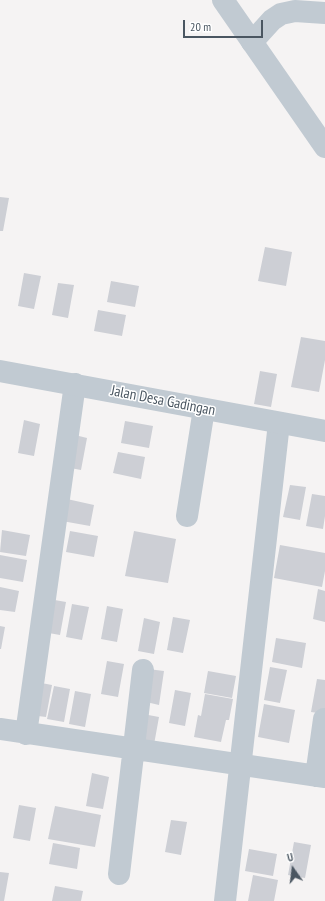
<!DOCTYPE html>
<html>
<head>
<meta charset="utf-8">
<style>
  body { margin:0 }
  #map { position:relative; width:325px; height:901px; overflow:hidden; background:#f5f3f3; font-family:"PT Sans Narrow",sans-serif }
  canvas { display:block }
  .north { position:absolute; left:273px; top:849px; width:40px; height:40px; -webkit-text-stroke:3px #fff; paint-order:stroke; rotate:346deg; font-size:11px; font-weight:700; line-height:16px; text-align:center; color:#4a5661 }
  .north::after { content:''; display:block; margin:auto; width:14px; height:18px; background:#4a5661; clip-path:polygon(50% 0,100% 100%,50% 72%,0 100%) }
  .scale { position:absolute; left:183px; top:20px; width:80px; height:18px; box-sizing:border-box; border:2px solid #4a5661; border-top:0; padding-left:5px; font-size:12px; line-height:14px; white-space:nowrap; color:#4a5661; -webkit-text-stroke:3px #fff; paint-order:stroke }
</style>
</head>
<body>
<div id="map">
<canvas width="325" height="901"></canvas>
<div class="north">U</div>
<div class="scale">20 m</div>
</div>
<script>
const context = document.querySelector('canvas').getContext('2d');
context.lineJoin = 'round';
function paint(path, color) { context.fillStyle = color; context.fill(path, 'evenodd'); }
const toPath = rows => new Path2D(rows.map(r => 'M' + r).join(''));
function strokePath(path, color, width, dash) { context.strokeStyle = color; context.lineWidth = width; context.lineCap = dash ? 'butt' : 'round'; context.setLineDash(dash || []); context.stroke(path); }
function drawText(font, color, halo, rows, align = 'center') {
  context.font = font + ' "PT Sans Narrow",sans-serif'; context.lineWidth = 3; context.setLineDash([]); context.textBaseline = 'middle'; context.strokeStyle = halo; context.fillStyle = color; for (const [text, x, y, turn = 0] of rows) {
    context.save(); context.translate(x, y); context.rotate((+turn || 0) * Math.PI / 180); context.textAlign = isNaN(turn) ? turn : align; if (halo) context.strokeText(text, 0, 0); context.fillText(text, 0, 0); context.restore();
  }
}
const building = toPath([
  [0,197,9,198,3,231,0,231],
  [265,247,292,252,286,286,258,281],
  [24,273,41,276,34,309,18,306],
  [111,281,139,286,135,307,107,302],
  [58,283,74,285,68,318,52,315],
  [98,310,126,315,122,336,94,331],
  [301,337,325,341,325,360,319,392,291,387],
  [260,371,277,374,271,407,254,404],
  [24,420,40,424,34,456,18,453],
  [125,421,153,426,149,448,121,443],
  [71,434,87,438,81,470,65,467],
  [118,452,145,457,141,479,113,473],
  [290,485,306,487,300,520,283,517],
  [312,494,325,496,325,516,323,529,306,526],
  [67,499,94,505,90,526,62,521],
  [2,530,30,535,26,556,0,552],
  [70,531,98,536,94,557,66,552],
  [134,531,176,539,168,583,125,576],
  [280,545,325,553,325,571,322,587,274,578],
  [0,555,27,560,23,582,0,578],
  [0,587,19,591,15,612,0,610],
  [318,589,325,591,325,622,313,619],
  [49,599,66,602,60,635,43,632],
  [72,604,89,607,82,640,66,637],
  [107,606,123,609,117,642,101,639],
  [173,617,190,620,183,653,167,650],
  [144,618,160,622,154,654,138,651],
  [0,626,5,627,1,649,0,649],
  [276,638,306,643,302,668,272,662],
  [107,661,124,664,118,697,101,694],
  [270,667,287,670,280,703,264,700],
  [148,669,164,671,159,705,142,701],
  [208,671,236,676,232,698,204,693],
  [317,679,325,680,325,714,311,712],
  [36,682,52,685,46,717,30,715],
  [54,686,70,689,64,722,47,719],
  [175,690,191,693,185,726,169,723],
  [75,691,91,694,85,727,69,724],
  [205,694,233,699,229,720,226,720,221,742,194,737,198,715,201,716],
  [264,704,295,710,289,743,258,737],
  [143,714,159,717,153,750,137,747],
  [92,773,109,777,103,809,86,806],
  [19,805,36,808,30,841,13,838],
  [55,806,101,815,95,847,48,839],
  [171,820,187,822,181,855,165,852],
  [294,842,311,845,305,878,288,875],
  [53,843,80,848,77,869,49,864],
  [249,849,277,854,273,876,245,871],
  [0,872,9,873,4,901,0,901],
  [253,875,278,880,274,901,248,901],
  [55,886,83,891,81,901,52,901]
]);
const minor = toPath([
  [252,42,272,20,281,14,295,11,325,13],
  [187,516,204,409],
  [0,729,325,777],
  [26,734,75,384],
  [316,776,324,719],
  [119,874,143,670],
  [225,901,279,423]
]);
const tertiary = toPath([
  [223,0,325,147],
  [0,371,325,431]
]);
const streetNames = [
  ["Jalan Desa Gadingan",163,401,11]
];
paint(building, '#cdcfd5');
strokePath(minor, '#c1cad2', 22);
strokePath(tertiary, '#c1cad2', 22);
drawText('15px', '#4a5661', '#fff', streetNames);
</script>
</body>
</html>
